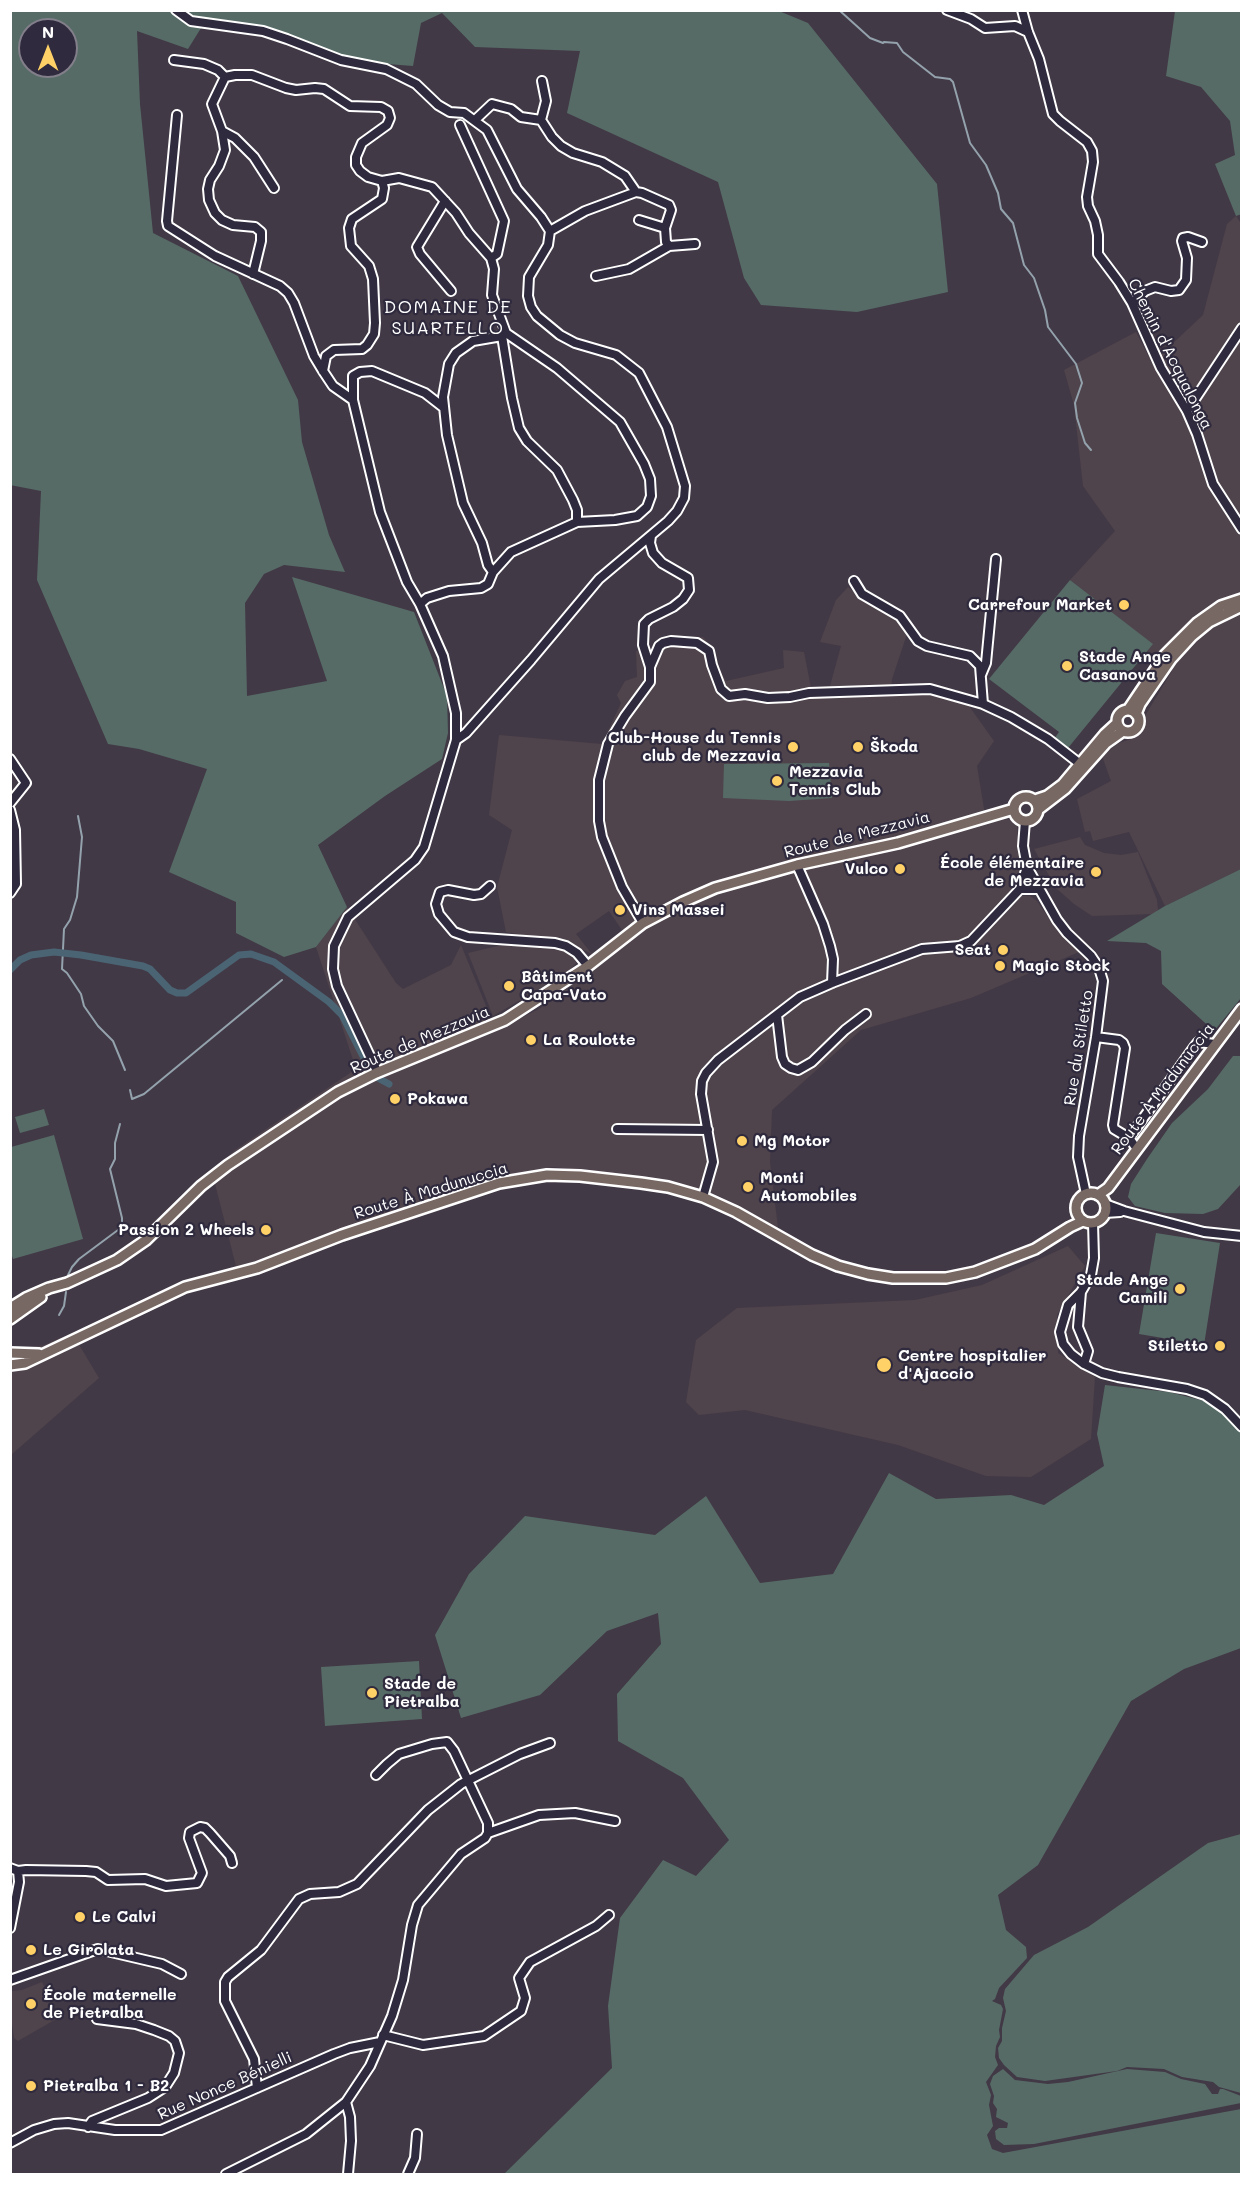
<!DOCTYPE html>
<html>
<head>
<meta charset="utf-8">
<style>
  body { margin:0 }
  #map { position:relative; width:1252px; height:2185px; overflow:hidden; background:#423946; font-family:Mali,sans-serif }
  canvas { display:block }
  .frame { position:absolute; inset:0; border:12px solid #fff; pointer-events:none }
  .north { position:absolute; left:18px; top:18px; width:60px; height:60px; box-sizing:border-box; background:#2f2a3d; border:2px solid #827f8b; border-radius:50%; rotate:0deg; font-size:16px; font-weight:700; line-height:24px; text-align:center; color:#fff }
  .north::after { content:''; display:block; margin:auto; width:21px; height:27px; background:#ffd166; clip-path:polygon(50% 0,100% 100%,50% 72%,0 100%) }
</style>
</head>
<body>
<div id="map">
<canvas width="1252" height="2185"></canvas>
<div class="frame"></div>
<div class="north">N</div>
</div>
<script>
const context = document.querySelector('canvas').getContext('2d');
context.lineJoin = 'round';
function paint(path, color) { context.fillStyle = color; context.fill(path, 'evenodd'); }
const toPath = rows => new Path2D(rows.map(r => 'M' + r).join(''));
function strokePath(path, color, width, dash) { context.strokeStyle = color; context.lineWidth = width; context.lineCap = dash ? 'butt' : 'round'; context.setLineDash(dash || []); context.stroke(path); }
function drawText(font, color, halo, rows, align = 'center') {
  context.font = font + ' Mali,sans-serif'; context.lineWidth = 4.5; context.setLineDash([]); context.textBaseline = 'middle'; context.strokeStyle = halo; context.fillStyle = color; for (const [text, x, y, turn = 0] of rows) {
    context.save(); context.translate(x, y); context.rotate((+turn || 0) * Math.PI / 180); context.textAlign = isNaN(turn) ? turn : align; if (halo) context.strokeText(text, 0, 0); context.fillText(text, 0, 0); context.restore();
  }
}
const built = toPath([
  [1236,216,1242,225,1241,869,1165,906,1129,832,1093,841,1090,831,1085,832,1077,799,1111,781,1102,756,1116,744,1131,739,1172,671,1146,652,1152,644,1070,580,1115,531,1083,486,1074,405,1064,370,1136,332,1152,363,1203,315,1227,224],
  [848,587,862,598,895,613,908,631,892,679,891,692,931,691,969,706,994,741,977,766,986,821,1013,819,1017,826,1021,869,1014,885,1022,896,1030,896,1037,901,1057,930,1079,952,971,998,861,1030,772,1110,770,1162,778,1228,719,1196,667,1181,554,1167,513,1174,413,1205,255,1262,236,1266,212,1172,235,1150,356,1069,316,947,347,907,396,983,403,989,451,965,461,945,496,1030,539,1009,630,942,609,911,576,934,592,954,570,944,506,932,497,887,512,830,489,815,499,735,602,744,621,703,617,695,625,681,637,677,636,651,650,652,663,640,678,637,703,637,715,651,717,666,726,681,784,668,783,650,804,652,811,688,830,686,841,646,820,642,836,600],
  [1080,837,1085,845,1104,853,1121,855,1138,852,1157,900,1158,910,1154,914,1092,916,1074,904,1056,888,1034,849],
  [502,945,550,946,564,948,574,956,576,963,568,972,493,1016,468,953],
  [1068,1246,1085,1266,1057,1315,1058,1353,1095,1377,1091,1439,1031,1477,986,1476,898,1445,745,1410,699,1415,686,1402,696,1340,737,1308,915,1300,982,1285],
  [72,1333,99,1378,11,1455,10,1342,13,1347,21,1349,44,1345],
  [42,1982,58,2018,18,2041,14,2038,11,2017,11,1991,22,1990]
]);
const green = toPath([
  [10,11,779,11,808,23,937,184,948,292,857,312,761,305,744,278,718,182,567,113,580,51,475,47,442,13,421,23,413,66,362,62,261,25,206,20,188,49,137,31,140,104,153,233,238,276,298,400,302,442,329,535,345,572,284,565,264,574,245,603,247,696,327,681,292,577,414,612,447,696,448,733,442,759,385,796,318,845,347,907,316,947,284,957,236,933,236,902,169,872,207,769,139,749,108,744,37,580,41,491,10,485],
  [30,30,66,30,66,66,30,66],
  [1175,11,1241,11,1242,214,1236,216,1215,164,1235,155,1230,121,1201,87,1166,76],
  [1070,580,1153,644,1068,748,1054,739,1059,732,989,679],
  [829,763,832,798,789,801,723,798,724,764],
  [1241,869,1241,998,1214,1031,1162,984,1161,951,1146,943,1107,941,1165,906],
  [1233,1056,1241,1056,1241,1184,1218,1209,1203,1214,1165,1213,1135,1206,1128,1197,1131,1184,1147,1159,1172,1123,1208,1089],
  [44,1109,49,1125,20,1133,15,1117],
  [54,1135,83,1239,13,1259,10,1250,11,1147],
  [1156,1233,1220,1243,1204,1345,1139,1334],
  [1105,1385,1169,1392,1220,1405,1241,1431,1241,1648,1184,1669,1131,1701,1038,1865,998,1895,1006,1930,1026,1947,1027,1958,999,1988,995,1999,992,2001,1001,2005,1003,2009,999,2030,1000,2037,996,2046,995,2057,998,2065,986,2082,991,2095,989,2105,993,2126,987,2135,992,2149,1003,2153,1241,2109,1241,2174,504,2174,612,2068,608,2006,620,1918,663,1860,696,1876,729,1840,683,1778,618,1741,617,1694,661,1644,658,1613,607,1631,540,1695,461,1718,435,1635,469,1574,525,1516,655,1535,706,1496,760,1583,833,1574,889,1473,936,1499,1011,1495,1044,1505,1104,1466,1097,1434],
  [419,1661,422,1719,325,1726,321,1667],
  [1241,1834,1241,2093,1219,2087,1213,2082,1182,2077,1164,2069,1127,2067,1117,2071,1045,2081,1017,2077,1004,2065,999,2058,998,2048,1002,2041,1002,2028,1006,2011,1003,1998,1005,1989,1034,1955,1088,1927,1208,1843],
  [1003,2069,1015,2080,1048,2084,1068,2082,1127,2069,1165,2072,1181,2079,1205,2084,1212,2094,1218,2094,1220,2089,1223,2089,1241,2096,1241,2103,1034,2144,1004,2145,996,2139,995,2131,999,2128,1007,2128,1008,2123,996,2117,997,2109,993,2103,994,2096,990,2084,993,2076]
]);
const stream = toPath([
  [839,10,870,38,883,43,884,42,897,43,903,52,935,77,950,79,953,82,970,143,986,165,998,193,1001,209,1013,223,1024,265,1034,278,1045,310,1048,327,1076,364,1082,383,1075,403,1077,418,1085,443,1091,450],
  [78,816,82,837,77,897,70,920,64,929,62,969,67,973,81,994,84,1006,98,1026,113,1041,125,1070],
  [130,1090,132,1099,144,1094,282,980],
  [68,1275,72,1267,79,1259,122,1227,122,1218,110,1169,115,1159,115,1143,120,1124],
  [59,1315,64,1306,66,1292]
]);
const canal = toPath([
  [10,970,20,960,31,955,54,952,81,955,143,966,150,969,170,990,177,993,186,993,239,955,251,954,274,962,329,1002,342,1015,369,1068],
  [378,1078,389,1084]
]);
const minor = toPath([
  [176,10,191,21,263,31,287,39,341,60,386,69,416,84,438,105,450,112,464,113,487,130,517,189,541,217,550,231,548,245,529,277,528,296,531,307,537,316,560,335,575,343,616,355,639,373,667,427,685,486,684,498,677,511,668,521,599,579,531,660,466,733,456,740],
  [947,10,971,19,985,28,1015,26,1028,32],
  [1022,10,1028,32,1039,59,1053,114,1060,121,1087,142,1092,151,1093,162,1087,197,1088,206,1095,221,1098,235,1098,254,1119,282,1132,303,1161,368,1187,411,1197,434,1213,484,1242,529],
  [174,60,204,64,218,70,225,77,212,104,222,131,225,150,219,166,210,180,208,189,209,200,215,213,222,220,233,225,255,227,261,232,261,241,253,274],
  [225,77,235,75,252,75,286,88,296,90,315,88,324,89,350,106,381,107,388,111,390,118,387,125,362,143,356,157,356,165,360,171,368,177,382,181,384,188,382,199,352,219,349,228,351,246,369,266,373,279,375,323,374,334,367,345,362,349,334,350,326,356,323,371],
  [177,115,167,221,168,226,215,256,280,286,288,293,294,303,314,356,323,371,333,386,353,400,380,512,407,582,420,604,443,656,456,713,456,740,424,847,415,860,348,917,334,946,333,969,337,986,376,1069,376,1073],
  [475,120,492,104,511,109,521,117,541,120,552,137,561,146,573,153,602,162,625,176,636,192,642,193,669,205,671,210,665,228,666,242,669,246,629,269,596,276],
  [541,120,546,101,542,81],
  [460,125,504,221,497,254,491,258],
  [222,131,235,138,254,157,274,188],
  [382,181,399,178,432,187,456,213,469,233,491,258,494,269,492,295,506,333,557,368,620,422,644,464,650,479,651,496,647,507,637,516,615,520,577,522,511,552,493,572,488,584,481,588,449,591,427,598,420,604],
  [445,201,417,247,420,254,451,291],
  [639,220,665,228],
  [550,231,585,211,636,192],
  [669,246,695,244],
  [1132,303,1145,291,1155,287,1171,291,1179,290,1186,280,1187,258,1182,241,1183,238,1188,237,1202,242],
  [505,334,502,336,512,398,519,428,527,441,557,470,573,500,577,510,577,522],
  [353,400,353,376,360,372,372,371,425,393,443,407],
  [1187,411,1242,328],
  [493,572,488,565,482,543,463,503,447,435,443,397,449,364,456,353,473,341,502,336],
  [854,581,862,594,900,616,918,641,927,646,970,656,980,666,983,704],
  [650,667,659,646,663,643,671,641,697,643,709,651,712,665,721,689,729,696,745,694,768,698,790,697,809,693,930,689,983,704,1011,717,1048,739,1084,767],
  [981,675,986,663,996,559],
  [10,759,26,783,10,803],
  [10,810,15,830,16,884,10,893],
  [1025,821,1023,846,1027,867,1057,920,1067,933,1091,956,1099,968,1103,981,1096,1037,1079,1136,1078,1157,1086,1194],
  [797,865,823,924,830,946,833,959,832,983],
  [490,886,481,894,474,895,448,890,440,892,436,904,439,914,454,932,468,937,555,943,566,946,577,953,588,966],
  [1020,889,1039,889],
  [643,923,622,887,602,837,599,821,599,780,608,744,625,716,650,682,650,667,643,645,644,624,649,619,673,607,683,599,689,590,688,578,662,563,653,553,650,543,651,536],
  [777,1015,782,1057,785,1064,791,1068,798,1070,812,1062,845,1030,866,1014],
  [1096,1037,1119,1040,1123,1043,1125,1048,1113,1125,1114,1129,1129,1138],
  [617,1129,708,1130],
  [1137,1149,1129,1138,1194,1047,1198,1042,1215,1044],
  [703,1197,713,1162,701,1094,702,1081,706,1073,718,1060,800,997,832,983,922,949,960,946,971,941,1020,889,1027,867],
  [1105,1204,1124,1211,1204,1232,1242,1236],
  [1105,1213,1120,1212],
  [1081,1292,1078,1327,1088,1351,1084,1364,1071,1354,1063,1344,1060,1332,1068,1305,1081,1292,1091,1275,1094,1258,1093,1223],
  [1084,1364,1102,1373,1118,1377,1187,1389,1205,1395,1225,1409,1242,1427],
  [488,1833,539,1815,575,1813,615,1821],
  [10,1868,18,1871,19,1882,10,1928],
  [18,1871,26,1870,86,1871,96,1872,108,1880,145,1879,166,1886,197,1883,202,1873,189,1838,190,1832,200,1827,205,1828,210,1833,230,1856,232,1863],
  [10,1980,98,1949,162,1964,181,1974],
  [383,2035,423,2045,484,2036,521,2011,525,1998,519,1978,530,1962,596,1926,609,1915],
  [257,2088,254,2059,225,2001,225,1982,228,1977,261,1950,299,1899,310,1894,339,1892,357,1884,428,1810,461,1784,520,1754,550,1743],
  [346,2102,350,2117,351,2141,348,2174],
  [88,2127,92,2121,148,2098,165,2087,174,2073,179,2053,175,2041,169,2036,154,2030,136,2024,97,2019],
  [10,2143,34,2130,54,2124,68,2123,115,2130,161,2130,334,2054,350,2048,380,2042],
  [226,2174,306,2134,346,2102,370,2066,392,2016,403,1980,412,1925,418,1905,461,1854,485,1838,488,1833,488,1823,454,1751,447,1742,432,1744,399,1754,387,1764,376,1775],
  [408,2174,415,2158,417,2134]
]);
const major = toPath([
  [1128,710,1165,655,1197,623,1221,606,1242,599],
  '1117 721a11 11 0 1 1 22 0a11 11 0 1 1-22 0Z',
  [1136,714,1140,704,1171,659,1192,636,1209,622,1242,606],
  '1014 809a12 12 0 1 1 24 0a12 12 0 1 1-24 0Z',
  [1035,800,1047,796,1063,784,1105,734,1117,723],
  [1039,809,1065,789,1106,743,1123,731],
  '1076 1208a15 15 0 1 1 30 0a15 15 0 1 1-30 0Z',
  [1098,1195,1108,1188,1242,1009],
  [10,1308,26,1298,49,1288,67,1283,117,1260,146,1240,201,1186,228,1165,338,1092,376,1073,505,1020,588,966,643,923,683,902,715,888,797,865,898,843,1014,809],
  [10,1319,41,1297],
  [10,1353,39,1354],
  [10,1365,25,1363,185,1287,257,1268,342,1235,499,1183,547,1175,580,1176,641,1183,668,1187,703,1197,736,1212,812,1255,838,1266,868,1274,893,1278,946,1278,975,1272,1035,1249,1070,1227,1083,1221]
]);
const markers = [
  [1124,605,6,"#ffd166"],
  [1067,666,6,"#ffd166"],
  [793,747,6,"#ffd166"],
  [858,747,6,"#ffd166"],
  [777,781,6,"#ffd166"],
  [900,869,6,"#ffd166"],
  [1096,872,6,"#ffd166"],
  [620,910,6,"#ffd166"],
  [1003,950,6,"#ffd166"],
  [1000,966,6,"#ffd166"],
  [509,986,6,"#ffd166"],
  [531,1040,6,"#ffd166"],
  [395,1099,6,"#ffd166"],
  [742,1141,6,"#ffd166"],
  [748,1187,6,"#ffd166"],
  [266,1230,6,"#ffd166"],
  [1180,1289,6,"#ffd166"],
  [1220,1346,6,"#ffd166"],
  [884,1365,8,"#ffd166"],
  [372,1693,6,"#ffd166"],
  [80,1917,6,"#ffd166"],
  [31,1950,6,"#ffd166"],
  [31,2004,6,"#ffd166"],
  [31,2086,6,"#ffd166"]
];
const streetNames = [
  ["Chemin d'Acqualonga",1170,354,63],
  ["Route de Mezzavia",857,835,-14],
  ["Route de Mezzavia",420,1040,-23],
  ["Rue du Stiletto",1079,1048,-81],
  ["Route À Madunuccia",1163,1089,-53],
  ["Route À Madunuccia",431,1191,-17],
  ["Rue Nonce Bénielli",225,2086,-24]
];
const poiNames = [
  ["Carrefour Market",1112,605,"right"],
  ["Stade Ange",1079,657],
  ["Casanova",1079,675],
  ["Club-House du Tennis",781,738,"right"],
  ["club de Mezzavia",781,756,"right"],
  ["Škoda",870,747],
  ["Mezzavia",789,772],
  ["Tennis Club",789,790],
  ["École élémentaire",1084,863,"right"],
  ["de Mezzavia",1084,881,"right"],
  ["Vulco",888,869,"right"],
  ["Vins Massei",632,910],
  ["Seat",991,950,"right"],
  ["Magic Stock",1012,966],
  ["Bâtiment",521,977],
  ["Capa-Vato",521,995],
  ["La Roulotte",543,1040],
  ["Pokawa",407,1099],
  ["Mg Motor",754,1141],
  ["Monti",760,1178],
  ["Automobiles",760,1196],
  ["Passion 2 Wheels",254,1230,"right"],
  ["Stade Ange",1168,1280,"right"],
  ["Camili",1168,1298,"right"],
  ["Stiletto",1208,1346,"right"],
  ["Centre hospitalier",898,1356],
  ["d'Ajaccio",898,1374],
  ["Stade de",384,1684],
  ["Pietralba",384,1702],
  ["Le Calvi",92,1917],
  ["Le Girolata",43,1950],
  ["École maternelle",43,1995],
  ["de Pietralba",43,2013],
  ["Pietralba 1 - B2",43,2086]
];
const neighbourhoodNames = [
  ["DOMAINE DE",448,307],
  ["SUARTELLO",448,328]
];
paint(built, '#4f444c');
paint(green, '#566b66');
strokePath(stream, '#93a2ac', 2);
strokePath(canal, '#4b6474', 7);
strokePath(minor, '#fff', 12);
strokePath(major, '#fff', 14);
strokePath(minor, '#2f2a3d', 8);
strokePath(major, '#776864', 9);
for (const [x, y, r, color] of markers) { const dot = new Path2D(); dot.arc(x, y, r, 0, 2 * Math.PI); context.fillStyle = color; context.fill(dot); strokePath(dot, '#2f2a3d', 2); }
drawText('16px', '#fff', '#2f2a3d', streetNames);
drawText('bold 16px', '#fff', '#2f2a3d', poiNames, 'left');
context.letterSpacing = '1.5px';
drawText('18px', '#fff', '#2f2a3d', neighbourhoodNames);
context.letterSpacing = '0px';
</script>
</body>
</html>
